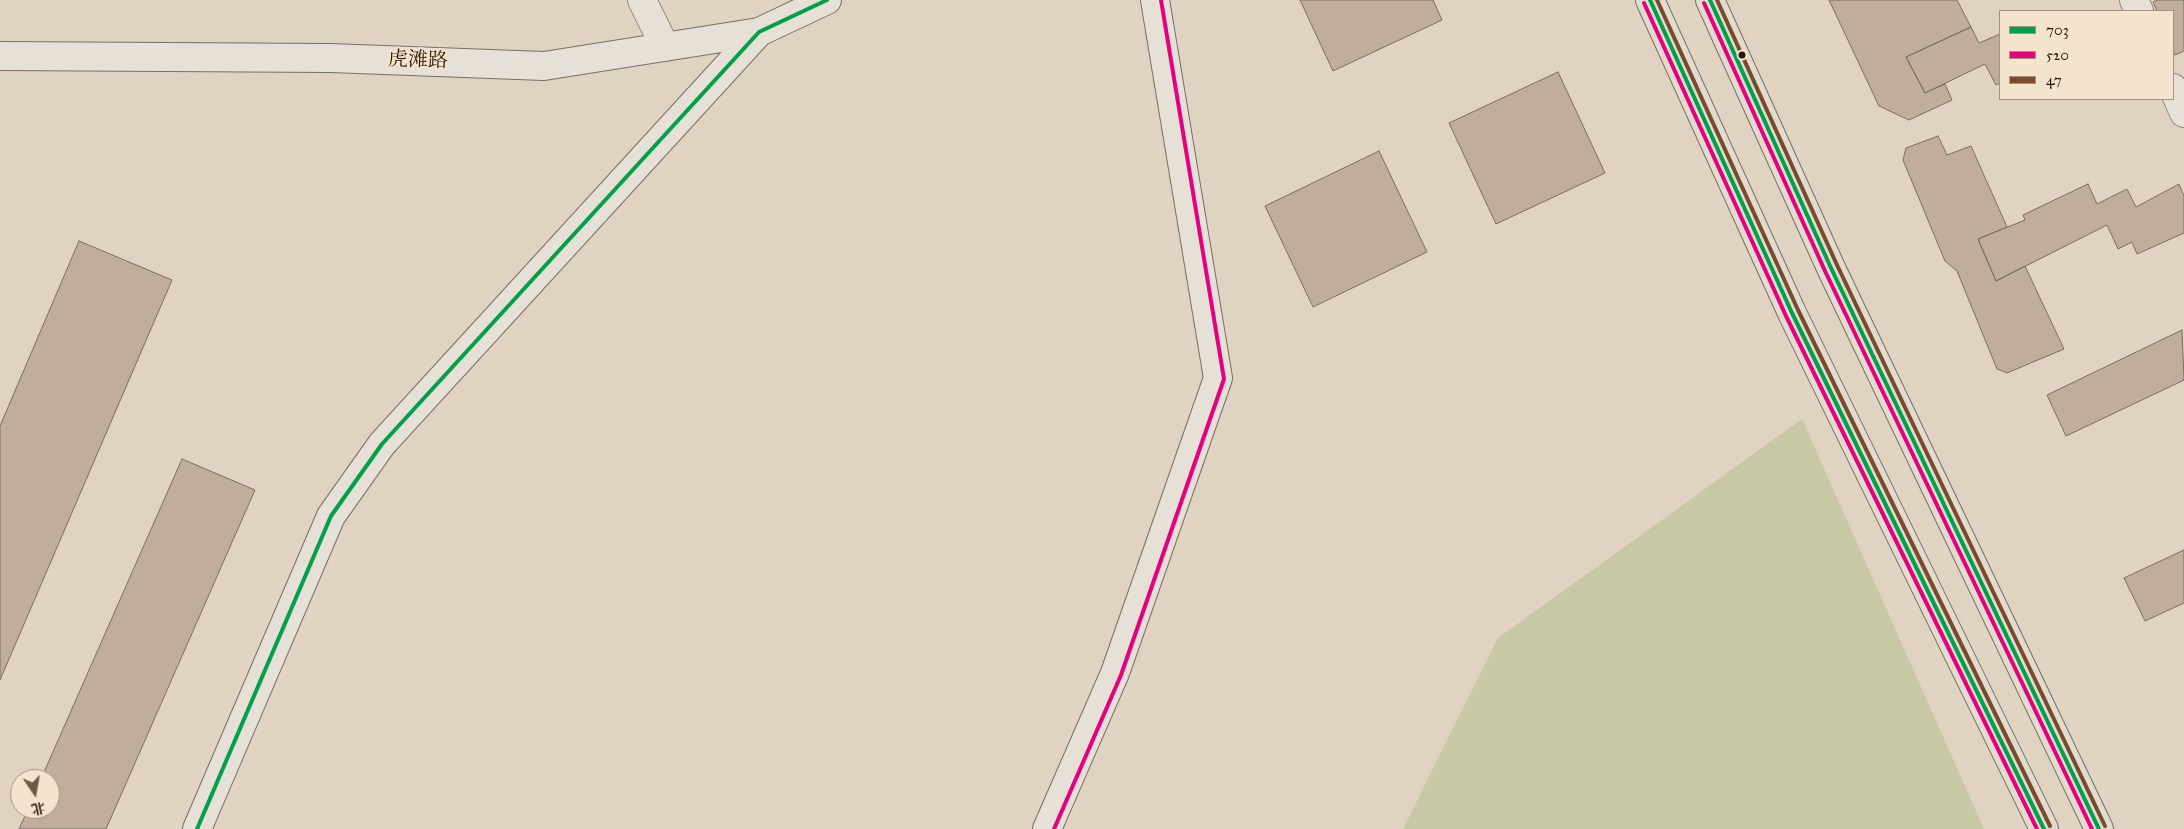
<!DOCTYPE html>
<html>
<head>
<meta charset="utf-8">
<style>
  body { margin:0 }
  #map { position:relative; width:2184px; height:829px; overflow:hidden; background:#e0d3c1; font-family:"IM FELL Great Primer","Noto Serif SC",serif }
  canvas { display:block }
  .legend { position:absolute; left:1999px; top:10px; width:175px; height:90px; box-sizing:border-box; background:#f3e4ce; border:1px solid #a5937f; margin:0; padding:6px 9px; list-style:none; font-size:15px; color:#311909 }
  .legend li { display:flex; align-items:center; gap:10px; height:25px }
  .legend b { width:25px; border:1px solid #a5937f }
  .north { position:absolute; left:10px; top:769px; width:50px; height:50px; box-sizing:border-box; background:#f3e4ce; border:1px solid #a5937f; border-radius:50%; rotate:168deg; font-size:14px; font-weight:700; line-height:20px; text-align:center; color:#311909 }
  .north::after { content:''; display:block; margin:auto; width:18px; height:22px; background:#6e5a49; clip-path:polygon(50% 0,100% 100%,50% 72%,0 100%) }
</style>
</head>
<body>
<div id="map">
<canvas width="2184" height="829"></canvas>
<ul class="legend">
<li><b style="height:6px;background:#029f4d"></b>703</li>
<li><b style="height:6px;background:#e5007d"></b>520</li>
<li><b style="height:6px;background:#7a4b2a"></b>47</li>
</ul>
<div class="north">北</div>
</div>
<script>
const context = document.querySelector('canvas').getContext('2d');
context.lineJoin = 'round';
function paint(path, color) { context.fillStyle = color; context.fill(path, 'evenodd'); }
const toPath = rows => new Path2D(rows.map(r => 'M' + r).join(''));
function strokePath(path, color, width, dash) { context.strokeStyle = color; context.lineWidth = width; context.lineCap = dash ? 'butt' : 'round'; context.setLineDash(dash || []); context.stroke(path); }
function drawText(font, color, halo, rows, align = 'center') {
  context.font = font + ' "IM FELL Great Primer","Noto Serif SC",serif'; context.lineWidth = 4; context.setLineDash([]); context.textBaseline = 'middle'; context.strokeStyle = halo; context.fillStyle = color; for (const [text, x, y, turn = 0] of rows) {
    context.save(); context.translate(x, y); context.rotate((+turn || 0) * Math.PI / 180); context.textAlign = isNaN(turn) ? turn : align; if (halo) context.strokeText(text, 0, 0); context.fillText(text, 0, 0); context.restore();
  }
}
const green = toPath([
  [1802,419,1984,829,1403,829,1498,638]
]);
const building = toPath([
  [1300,0,1433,0,1442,20,1333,71,1300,0],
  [1829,0,1957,0,1971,27,1906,57,1925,93,1945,84,1952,100,1909,120,1879,106,1829,0],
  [2157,0,2184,0,2184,51,2175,55,2173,49,2173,11,2157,11,2153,2,2157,0],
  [1971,27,1979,43,2000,34,2000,83,1996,85,1985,64,1925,93,1906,57,1971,27],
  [1558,72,1605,173,1496,224,1449,123,1558,72],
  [1938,136,1947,155,1971,146,2007,227,1978,239,1996,281,2025,266,2064,349,2007,373,1997,369,1957,271,1945,261,1903,160,1906,148,1938,136],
  [1379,151,1427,252,1313,307,1265,206,1379,151],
  [2088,184,2097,204,2127,189,2136,207,2179,184,2184,196,2184,233,2137,254,2132,242,2118,249,2107,225,1996,281,1978,239,2025,220,2023,215,2088,184],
  [79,241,172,280,0,680,0,426,79,241],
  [2182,330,2184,380,2066,436,2047,395,2182,330],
  [182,459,255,490,106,829,19,829,28,809,50,809,50,779,41,779,182,459],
  [2184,550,2184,603,2145,621,2124,578,2184,550]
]);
const street = toPath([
  [642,0,665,47],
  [2134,0,2139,11],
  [2173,88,2184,113]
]);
const secondary = toPath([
  [0,56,330,58,544,66,759,32,827,0],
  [197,829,331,516,382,444,759,32],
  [1047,829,1115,673,1218,378,1155,0]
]);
const primary = toPath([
  [1650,0,1792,313,2044,829],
  [1710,0,1831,268,2099,829]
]);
const bus1 = toPath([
  [1650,0,1792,313,2044,829],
  [1710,0,1831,268,2099,829],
  [197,829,331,516,382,444,759,32,827,0]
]);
const bus2 = toPath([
  [1644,3,1786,316,2037,829],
  [1704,3,1825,271,2092,829],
  [1054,829,1121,675,1224,379,1161,0]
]);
const bus3 = toPath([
  [1657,0,1798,310,2050,826],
  [1717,0,1837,265,2105,826]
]);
const markers = [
  [1742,55,4.5,"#311909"]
];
const streetNames = [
  ["虎滩路",418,61,2]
];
paint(green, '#c8c7a6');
paint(building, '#c0ad9c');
strokePath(building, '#796e63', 1);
strokePath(street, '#92877b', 30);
strokePath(secondary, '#796e63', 30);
strokePath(primary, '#796e63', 30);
strokePath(street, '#e6e0d6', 28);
strokePath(secondary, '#e6e0d6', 28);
strokePath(primary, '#e2dbd0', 28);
strokePath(bus1, '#029f4d', 4);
strokePath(bus2, '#e5007d', 4);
strokePath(bus3, '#7a4b2a', 4);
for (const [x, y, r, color] of markers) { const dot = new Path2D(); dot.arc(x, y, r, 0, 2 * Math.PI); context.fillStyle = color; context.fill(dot); strokePath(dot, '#f3e4ce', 2); }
drawText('20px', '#311909', '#f3e4ce', streetNames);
</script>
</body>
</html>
